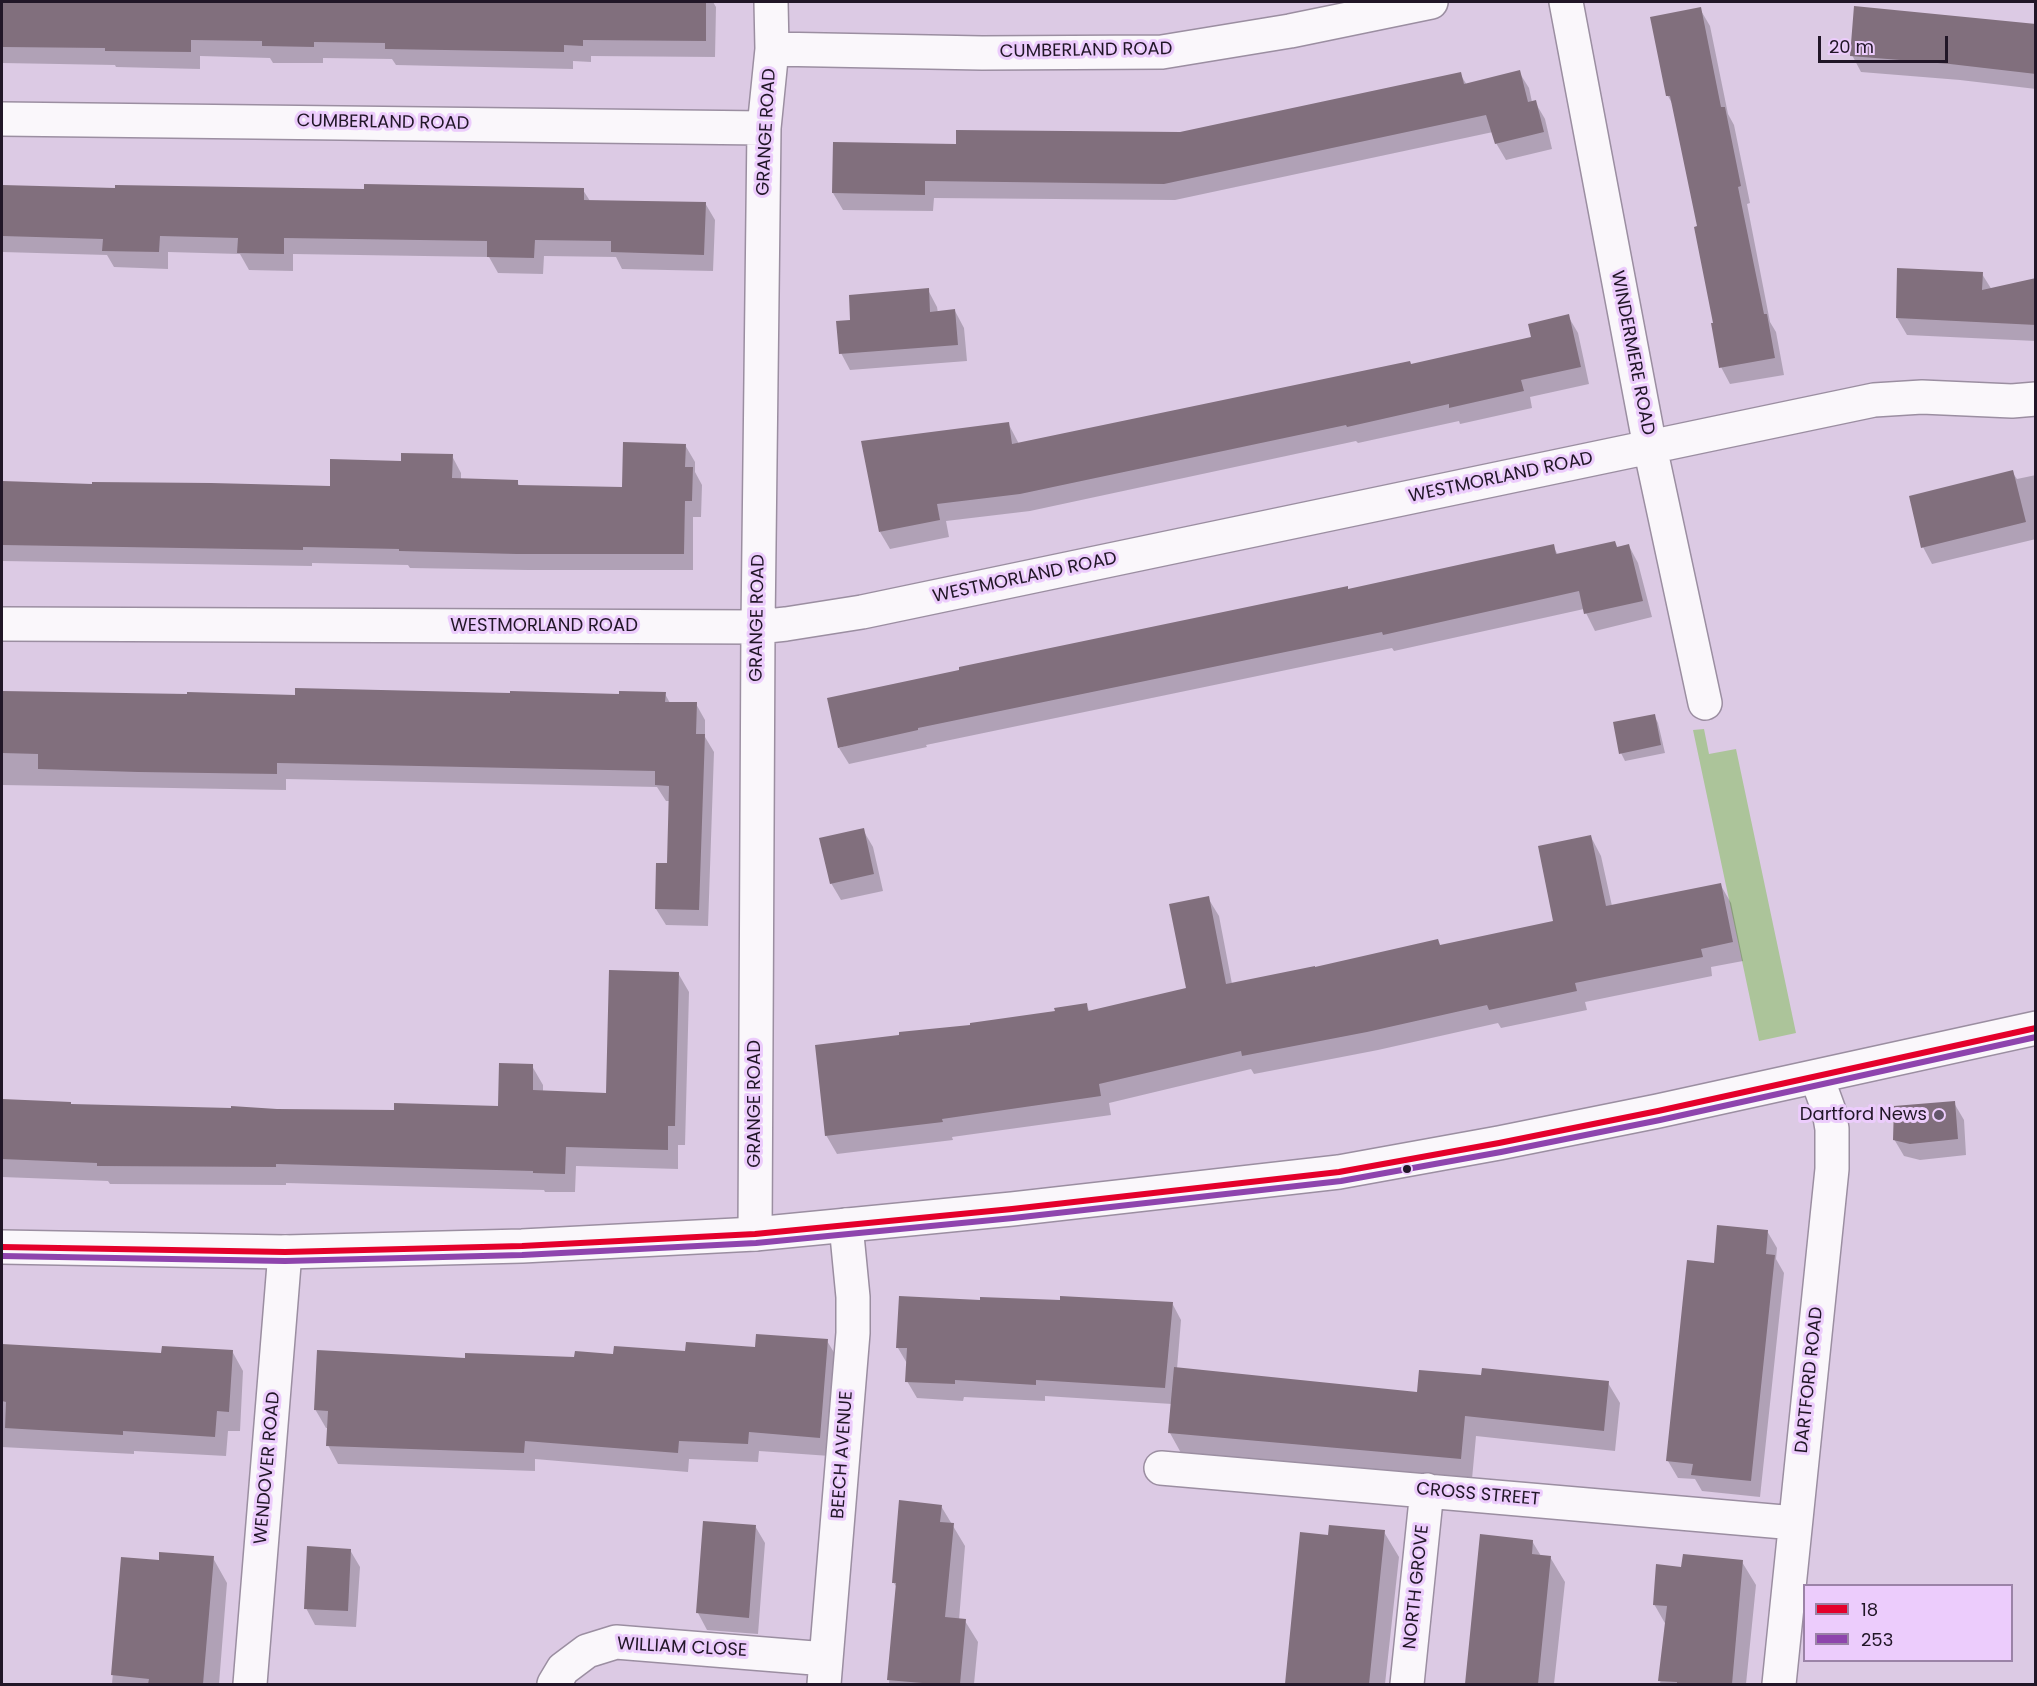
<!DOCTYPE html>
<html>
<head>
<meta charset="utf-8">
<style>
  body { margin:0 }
  #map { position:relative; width:2037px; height:1686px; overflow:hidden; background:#dccae4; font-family:Poppins,sans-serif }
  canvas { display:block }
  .frame { position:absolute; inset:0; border:3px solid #211627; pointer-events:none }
  .legend { position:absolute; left:1803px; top:1584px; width:210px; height:78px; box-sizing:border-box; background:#ecccfc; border:2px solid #9b83a7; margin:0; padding:8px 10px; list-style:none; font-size:18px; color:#211627 }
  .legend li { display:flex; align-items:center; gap:12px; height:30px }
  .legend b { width:30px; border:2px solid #9b83a7 }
  .scale { position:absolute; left:1818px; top:36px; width:130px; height:27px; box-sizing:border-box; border:3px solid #211627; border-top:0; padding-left:8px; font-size:18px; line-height:21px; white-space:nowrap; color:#211627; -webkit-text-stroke:4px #ecccfc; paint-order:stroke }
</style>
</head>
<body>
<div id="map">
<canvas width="2037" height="1686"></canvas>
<div class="frame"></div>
<ul class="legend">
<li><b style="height:8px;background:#e4002b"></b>18</li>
<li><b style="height:8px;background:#8e44ad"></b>253</li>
</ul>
<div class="scale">20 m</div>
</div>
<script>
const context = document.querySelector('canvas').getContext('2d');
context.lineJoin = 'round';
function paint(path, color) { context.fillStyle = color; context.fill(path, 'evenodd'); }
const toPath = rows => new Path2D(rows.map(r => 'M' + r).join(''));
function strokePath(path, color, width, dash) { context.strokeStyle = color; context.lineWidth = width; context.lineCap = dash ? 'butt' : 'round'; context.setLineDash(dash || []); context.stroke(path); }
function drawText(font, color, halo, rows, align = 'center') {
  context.font = font + ' Poppins,sans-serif'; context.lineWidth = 6; context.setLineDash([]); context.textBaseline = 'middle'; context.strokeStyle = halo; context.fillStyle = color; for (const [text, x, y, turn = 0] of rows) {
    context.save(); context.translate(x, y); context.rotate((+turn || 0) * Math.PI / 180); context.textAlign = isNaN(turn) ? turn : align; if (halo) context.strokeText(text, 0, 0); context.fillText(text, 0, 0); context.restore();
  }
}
const green = toPath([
  [1704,729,1709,754,1736,749,1796,1033,1759,1041,1693,730]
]);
const shadow = toPath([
  [2,2,713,2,716,7,715,57,591,56,591,62,573,61,573,69,396,65,392,59,323,58,323,63,273,63,270,58,200,56,200,69,116,67,115,65,2,63],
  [1700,9,1710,26,1728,114,1734,125,1750,203,1747,204,1770,322,1776,332,1784,375,1730,384,1721,367,1698,227,1674,107,1668,96],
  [2036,25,2036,89,1960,80,1861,72,1852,55],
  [1519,72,1529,88,1532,102,1535,102,1545,119,1552,149,1506,160,1496,143,1493,132,1175,200,934,198,933,211,843,210,833,193,958,146,1180,134,1460,74,1467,85],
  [2,187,116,189,583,190,590,201,705,203,715,220,713,271,622,269,616,257,544,256,543,274,498,273,489,257,293,254,293,271,249,270,240,254,168,252,168,269,114,267,107,255,2,252],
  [1982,274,1992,290,2036,279,2036,341,1907,335,1897,318],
  [928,290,937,307,938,313,955,311,964,328,967,361,850,370,841,353,852,321],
  [1568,316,1578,333,1589,384,1530,397,1532,408,1460,424,1459,421,1358,443,1356,441,1030,511,946,521,949,537,890,549,880,532,1008,423,1019,444,1411,366,1533,338],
  [685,445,695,462,695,472,702,485,701,517,693,517,693,570,527,570,410,568,408,565,312,563,312,566,2,561,2,484,331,487,402,463,452,456,461,473,461,480,517,482,520,487,623,488],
  [2012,472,2017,479,2036,475,2036,539,1932,564,1923,547],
  [1553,546,1558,555,1629,546,1638,563,1652,617,1595,631,1584,609,1394,651,1392,648,926,745,927,747,849,764,839,748,1349,591],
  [2,692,297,697,665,694,670,703,696,704,705,720,705,737,714,752,708,926,666,925,656,909,668,865,670,801,666,801,657,787,286,779,286,790,2,785],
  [1654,715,1658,723,1665,753,1625,761,1621,753],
  [863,830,873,847,883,891,841,900,831,883],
  [1591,837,1601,856,1612,906,1720,884,1731,903,1743,961,1711,967,1712,976,1585,1002,1587,1010,1501,1028,1498,1023,1378,1050,1254,1074,1251,1069,1109,1103,1111,1115,952,1137,953,1140,837,1154,826,1135,972,1026,1056,1012,1086,1005,1090,1012,1188,989,1208,898,1219,916,1232,984,1441,946,1555,922],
  [678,973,689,992,685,1145,678,1145,678,1169,576,1166,575,1192,545,1192,544,1190,286,1183,286,1185,110,1184,108,1181,2,1177,2,1100,70,1103,71,1106,277,1110,395,1111,499,1108,532,1066,543,1085,543,1092,607,1095],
  [1954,1103,1964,1120,1966,1155,1920,1160,1904,1156,1894,1139],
  [1767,1231,1777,1248,1776,1259,1784,1273,1760,1497,1702,1491,1695,1479,1678,1478,1668,1461,1715,1264],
  [981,1301,1172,1303,1181,1320,1177,1369,1418,1394,1608,1383,1620,1403,1615,1451,1476,1436,1472,1479,1181,1453,1170,1433,1172,1404,1045,1396,1045,1401,964,1397,963,1401,917,1398,907,1381,908,1365,898,1348],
  [827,1341,838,1359,830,1456,759,1451,758,1462,689,1459,688,1472,535,1459,535,1471,338,1464,328,1445,328,1428,326,1428,315,1409,466,1359,576,1358,756,1348],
  [2,1345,163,1354,232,1351,243,1371,240,1431,228,1431,226,1456,134,1451,134,1454,2,1447],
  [941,1506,965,1546,959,1620,965,1621,978,1642,974,1684,889,1684,897,1588,894,1583],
  [755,1526,765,1543,758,1634,707,1630,698,1613],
  [1384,1532,1399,1557,1385,1684,1286,1684,1302,1534,1329,1537],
  [1481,1536,1532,1541,1541,1556,1550,1557,1565,1582,1554,1684,1466,1684],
  [350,1550,360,1567,356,1627,315,1625,306,1608],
  [213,1558,227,1583,219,1684,112,1684,122,1559,160,1562],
  [1742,1562,1756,1585,1746,1684,1660,1684,1666,1625,1654,1604,1682,1569]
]);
const building = toPath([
  [2,2,706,2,706,41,583,40,583,46,564,45,564,52,385,49,385,43,314,42,314,47,262,46,262,41,191,40,191,52,105,51,105,48,2,47],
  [1854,6,2036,24,2036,74,1950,64,1850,56],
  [1701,7,1721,107,1725,107,1741,186,1738,187,1764,314,1767,314,1775,358,1719,368,1711,323,1713,323,1694,227,1697,226,1670,96,1666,96,1650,17],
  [1520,70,1528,102,1536,100,1544,132,1495,144,1486,115,1164,184,925,181,925,195,832,193,833,142,956,144,956,130,1180,132,1461,72,1464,84],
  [364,184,584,188,584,200,706,202,704,255,611,252,611,241,535,240,534,258,487,257,487,241,284,238,284,254,237,253,238,238,160,236,159,252,102,251,103,239,2,236,2,185,115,188,115,185,364,189],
  [1897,268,1983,272,1982,290,2036,278,2036,325,1896,318],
  [929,288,930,312,955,309,958,345,839,354,836,321,850,320,849,295],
  [1569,314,1581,367,1521,380,1524,391,1449,408,1449,404,1347,427,1346,425,1020,494,937,504,940,520,879,532,861,441,1009,422,1012,444,1410,361,1411,364,1531,337,1528,324],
  [623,442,686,444,685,467,693,467,692,501,685,501,684,554,516,554,399,551,399,549,303,547,303,550,2,545,2,481,92,484,92,482,211,483,330,486,330,459,401,461,401,453,453,454,452,478,518,480,518,485,622,487],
  [2013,470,2026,522,1921,548,1909,496],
  [1615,541,1617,547,1629,544,1643,601,1584,614,1579,591,1383,635,1382,632,918,728,918,730,838,748,827,698,959,670,959,667,1348,586,1348,589,1554,544,1556,554],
  [295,688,510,693,510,691,619,694,619,691,666,692,665,702,697,702,696,734,705,734,699,910,655,909,656,863,667,863,669,786,655,785,655,771,277,763,277,774,138,772,38,769,38,754,2,753,2,691,187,694,187,692,295,695],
  [1655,714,1661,745,1619,754,1613,722],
  [864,828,874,874,830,884,819,838],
  [1591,835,1606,906,1721,883,1733,942,1701,949,1703,957,1575,983,1577,991,1489,1010,1487,1005,1367,1032,1242,1056,1241,1051,1099,1084,1101,1096,942,1119,943,1122,825,1136,815,1045,899,1035,899,1032,970,1025,970,1023,1055,1011,1054,1008,1087,1003,1088,1011,1186,988,1169,904,1209,896,1226,984,1315,966,1315,967,1438,939,1440,945,1553,921,1538,846],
  [609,970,679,972,675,1126,668,1126,668,1150,566,1147,565,1174,533,1173,533,1171,276,1164,276,1167,97,1166,97,1163,2,1159,2,1099,71,1102,71,1104,231,1108,231,1106,277,1109,394,1110,394,1103,498,1106,499,1063,533,1064,533,1090,606,1093],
  [1955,1101,1958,1139,1910,1144,1893,1140,1894,1106],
  [1717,1225,1768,1230,1766,1254,1775,1255,1751,1481,1691,1475,1693,1464,1666,1461,1687,1260,1714,1263],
  [899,1296,980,1300,980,1297,1060,1300,1060,1296,1173,1302,1165,1388,1036,1380,1036,1385,955,1380,955,1384,905,1382,907,1348,896,1348],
  [756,1334,828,1339,820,1438,749,1432,748,1444,679,1441,678,1453,525,1441,524,1453,326,1446,328,1411,314,1410,317,1350,465,1358,465,1353,574,1357,575,1351,613,1354,614,1346,685,1351,686,1342,755,1347],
  [2,1344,161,1353,162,1346,233,1350,229,1412,217,1411,215,1437,123,1431,123,1435,5,1428,6,1402,2,1401],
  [1174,1367,1417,1392,1419,1370,1481,1375,1482,1368,1609,1381,1604,1431,1465,1416,1461,1459,1168,1433],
  [899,1500,942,1505,940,1522,954,1523,945,1617,966,1619,960,1684,934,1684,887,1680,896,1583,892,1583],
  [703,1521,756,1525,749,1618,696,1613],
  [1329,1525,1385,1530,1369,1684,1285,1684,1300,1532,1328,1535],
  [1480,1534,1533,1540,1532,1554,1551,1556,1538,1684,1465,1684],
  [307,1546,351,1549,348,1611,304,1609],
  [159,1552,214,1556,203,1684,148,1684,149,1679,111,1675,121,1557,159,1560],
  [1683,1554,1743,1560,1732,1684,1677,1684,1677,1682,1658,1681,1667,1606,1653,1605,1656,1564,1681,1567]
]);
const minor = toPath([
  [1566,2,1650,447,1705,703],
  [772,49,982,53,1162,52,1290,31,1431,2],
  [2,119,764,128],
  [2,624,758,627,786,624,862,612,1874,400,1922,397,2012,401,2036,399],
  [755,1234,758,627,764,128,772,49,771,2],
  [1161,1468,1795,1523],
  [250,1684,285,1252],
  [554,1684,563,1669,587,1651,616,1642,826,1659],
  [824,1684,853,1333,853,1297,846,1225],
  [1407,1684,1427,1490],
  [1779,1684,1832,1169,1832,1129,1829,1111,1817,1078]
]);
const major = toPath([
  [2,1247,285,1252,522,1246,755,1234,1012,1209,1339,1172,1499,1143,1658,1111,2036,1028]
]);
const bus1 = toPath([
  [2,1247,285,1252,522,1246,755,1234,1012,1209,1339,1172,1499,1143,1658,1111,2036,1028]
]);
const bus2 = toPath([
  [2,1256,285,1261,522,1255,756,1243,1013,1218,1341,1181,1501,1152,1660,1120,2036,1037]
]);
const markers = [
  [1939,1115,6,"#625569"],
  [1407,1169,5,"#211627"]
];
const streetNames = [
  ["CUMBERLAND ROAD",1086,51,-1],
  ["CUMBERLAND ROAD",383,123,1],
  ["GRANGE ROAD",767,132,-87],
  ["WINDERMERE ROAD",1632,353,79],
  ["WESTMORLAND ROAD",1501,478,-12],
  ["WESTMORLAND ROAD",1025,578,-12],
  ["GRANGE ROAD",758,618,-89],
  ["WESTMORLAND ROAD",544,626],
  ["GRANGE ROAD",755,1104,-90],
  ["DARTFORD ROAD",1810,1380,-84],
  ["BEECH AVENUE",843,1455,-86],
  ["WENDOVER ROAD",268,1468,-85],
  ["CROSS STREET",1478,1495,5],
  ["NORTH GROVE",1417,1587,-84],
  ["WILLIAM CLOSE",682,1648,3]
];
const poiNames = [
  ["Dartford News",1927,1115]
];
paint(green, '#acc49a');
paint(shadow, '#0003');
paint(building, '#816f7d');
strokePath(minor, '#9b8ea1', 36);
strokePath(major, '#9b8ea1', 36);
strokePath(minor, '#faf7fb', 33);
strokePath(major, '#faf7fb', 33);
strokePath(bus1, '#e4002b', 6);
strokePath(bus2, '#8e44ad', 6);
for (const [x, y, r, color] of markers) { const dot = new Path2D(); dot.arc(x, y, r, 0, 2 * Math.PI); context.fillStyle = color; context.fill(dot); strokePath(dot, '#ecccfc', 2); }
drawText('18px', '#211627', '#ecccfc', streetNames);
drawText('18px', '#211627', '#ecccfc', poiNames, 'right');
</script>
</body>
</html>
